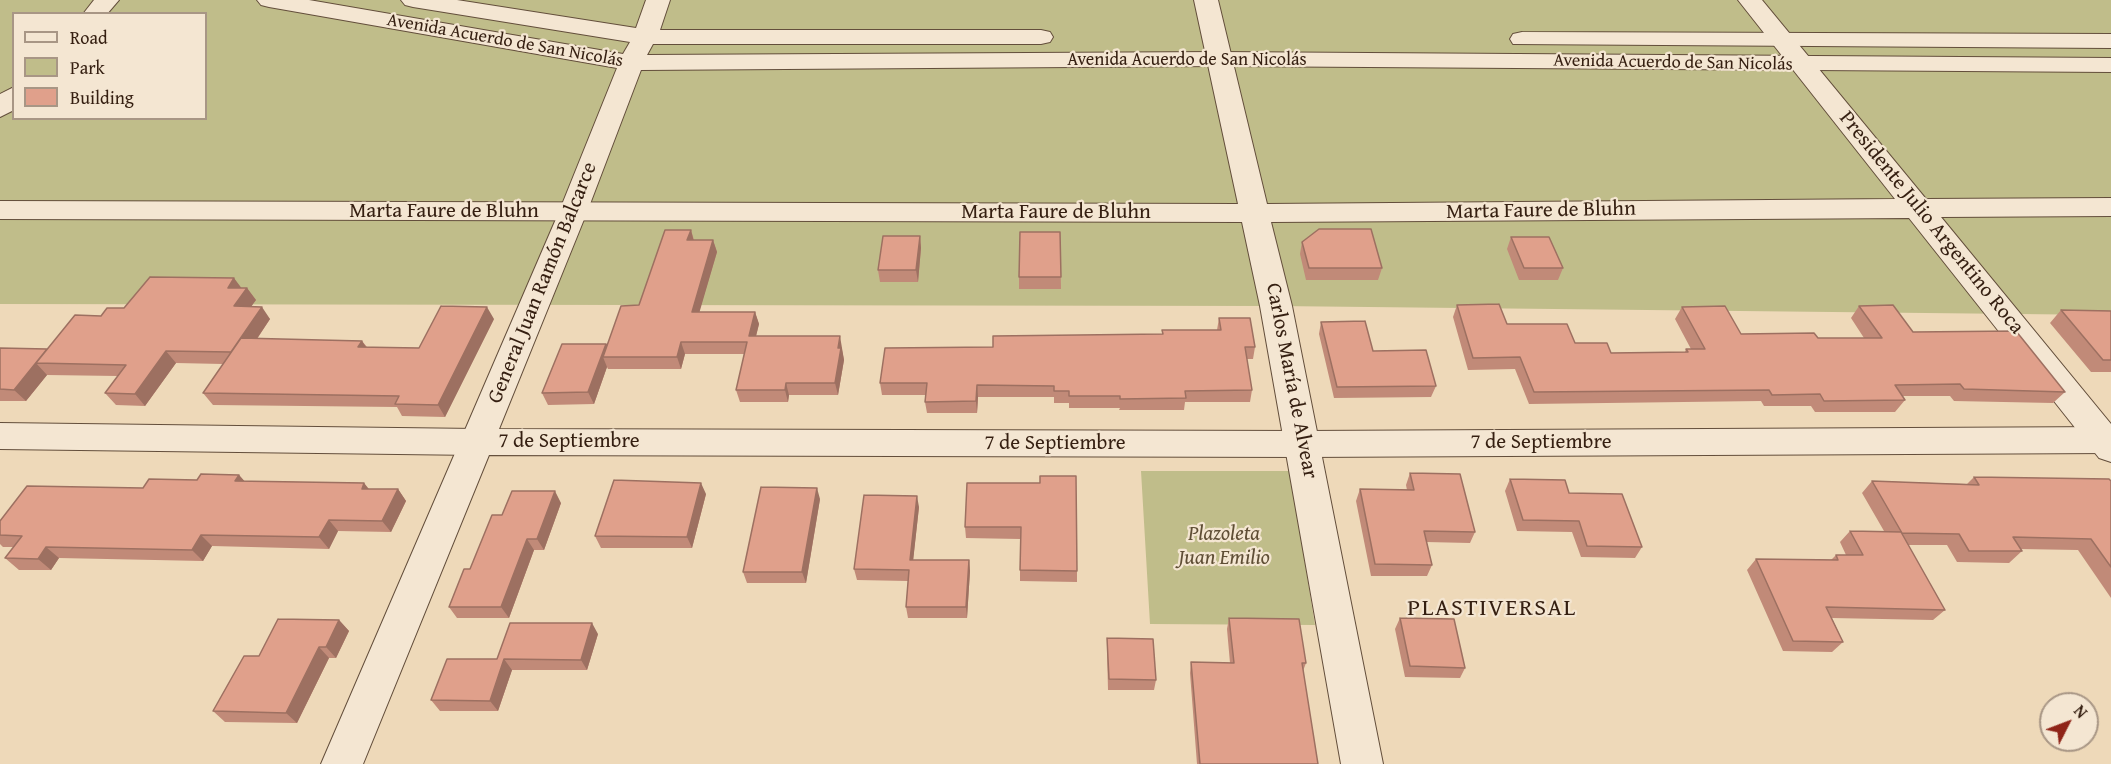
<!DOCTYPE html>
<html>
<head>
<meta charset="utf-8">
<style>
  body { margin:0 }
  #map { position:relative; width:2111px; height:764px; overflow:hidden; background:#eed9b9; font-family:"Gentium Book Plus",serif }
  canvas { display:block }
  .legend { position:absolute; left:12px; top:12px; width:195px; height:108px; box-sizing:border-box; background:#f4e6d2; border:2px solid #a89685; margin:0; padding:8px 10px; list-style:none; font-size:18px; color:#351f11 }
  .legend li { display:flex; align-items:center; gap:12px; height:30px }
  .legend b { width:30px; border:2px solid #a89685 }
  .north { position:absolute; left:2039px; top:692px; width:60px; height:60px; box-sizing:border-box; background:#f4e6d2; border:2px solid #a89685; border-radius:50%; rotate:48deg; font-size:16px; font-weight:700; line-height:24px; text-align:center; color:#351f11 }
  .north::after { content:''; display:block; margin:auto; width:21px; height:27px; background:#8f2418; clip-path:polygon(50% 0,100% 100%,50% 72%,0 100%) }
</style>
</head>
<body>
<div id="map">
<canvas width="2111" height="764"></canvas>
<ul class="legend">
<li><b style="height:8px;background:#f4e6d2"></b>Road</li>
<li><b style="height:16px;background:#c0bd8a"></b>Park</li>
<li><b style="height:16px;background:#e0a08b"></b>Building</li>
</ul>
<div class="north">N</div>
</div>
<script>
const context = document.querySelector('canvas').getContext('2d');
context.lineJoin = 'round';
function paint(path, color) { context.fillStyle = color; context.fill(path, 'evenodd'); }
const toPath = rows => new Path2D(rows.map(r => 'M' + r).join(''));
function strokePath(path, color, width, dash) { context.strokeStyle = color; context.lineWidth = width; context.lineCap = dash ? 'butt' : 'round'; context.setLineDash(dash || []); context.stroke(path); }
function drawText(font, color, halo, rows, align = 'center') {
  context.font = font + ' "Gentium Book Plus",serif'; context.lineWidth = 4.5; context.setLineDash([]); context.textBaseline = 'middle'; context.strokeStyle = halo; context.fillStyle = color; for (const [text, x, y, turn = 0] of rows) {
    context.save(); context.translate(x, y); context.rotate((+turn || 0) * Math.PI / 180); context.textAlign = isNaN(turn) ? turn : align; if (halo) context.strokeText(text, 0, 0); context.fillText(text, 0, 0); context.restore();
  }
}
const green = toPath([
  [0,0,2111,0,2111,315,1276,306,0,304],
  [14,14,206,14,206,118,14,118],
  [1141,471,1290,471,1315,625,1150,624]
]);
const minor = toPath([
  [94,0,119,0,107,14,83,14,94,0],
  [1194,0,1218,0,1267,204,1895,199,1738,0,1762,0,1926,199,2111,198,2111,216,1941,217,2111,424,2111,462,2099,458,1909,218,1271,222,1292,306,1383,764,1341,764,1260,306,1242,222,0,219,0,201,1238,204,1194,0],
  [14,87,14,110,0,117,0,94,14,87],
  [0,423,477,429,489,432,494,442,489,452,477,455,0,449,0,423]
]);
const tertiary = toPath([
  [257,0,309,0,623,54,630,42,413,7,405,5,401,0,457,0,636,28,646,0,670,0,660,30,1041,30,1050,32,1053,37,1050,42,1041,44,653,44,647,55,1219,52,2111,58,2111,72,1219,66,641,70,587,212,499,429,1304,431,2111,427,2111,453,1304,457,489,455,363,764,321,764,559,212,617,68,269,7,261,5,257,0],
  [1522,32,2111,34,2111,48,1513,44,1510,39,1513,34,1522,32]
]);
const wall = toPath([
  [691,230,694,240,713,240,717,252,699,312,755,312,759,324,756,336,842,348,842,350,844,360,838,395,789,395,788,402,740,402,736,390,745,354,685,354,681,369,608,369,607,367,594,404,548,405,542,393,607,346,639,305],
  [1060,232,1061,289,1019,289,1019,277],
  [920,236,921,248,918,282,880,282,878,270],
  [1511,237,1563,268,1558,280,1519,280,1507,249],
  [1302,242,1382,268,1378,280,1306,280,1300,254],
  [241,288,247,288,256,300,251,306,270,319,257,339,362,341,367,347,419,348,494,319,445,417,402,416,397,407,213,405,203,393,223,364,176,363,145,406,116,405,105,393,118,376,47,375,26,401,0,401,0,348,47,349,101,316,124,308],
  [1457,305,1507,324,1611,353,1685,352,1686,349,1691,349,1675,319,1682,307,1741,334,1818,338,1864,338,1851,318,1859,306,1913,332,2065,392,2053,403,1954,401,1950,396,1903,396,1905,400,1895,412,1815,412,1811,406,1764,406,1761,401,1529,404,1515,369,1468,370,1453,317],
  [2061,310,2111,311,2111,372,2091,372,2050,323],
  [1219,318,1255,347,1253,359,1247,359,1252,390,1250,402,1185,402,1184,410,1119,410,1120,408,1069,408,1069,403,1054,403,1054,397,978,397,977,413,927,413,925,402,926,395,882,395,880,383,993,347,1162,334,1162,330,1217,330],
  [1321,322,1436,386,1431,397,1334,398,1319,334],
  [1410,473,1475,532,1470,543,1426,542,1432,565,1427,576,1371,576,1356,501,1360,489,1407,490,1406,485],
  [239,475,244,481,364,483,369,489,398,489,406,501,391,532,338,531,329,549,212,546,203,561,59,558,51,570,19,570,5,558,14,547,3,547,0,544,0,521,143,488],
  [1974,477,2111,481,2111,598,2078,550,2020,549,2022,551,2009,563,1957,562,1947,545,1908,545,1945,610,1933,620,1832,618,1843,642,1832,652,1783,651,1747,570,1756,559,1831,560,1836,555,1846,555,1840,542,1850,531,1884,531,1862,493,1872,481,1967,484],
  [1510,479,1569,493,1642,547,1635,558,1581,557,1572,532,1517,531,1505,491],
  [1040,483,1077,571,1077,582,1020,581,1020,539,966,538,965,527],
  [706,494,692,548,601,548,595,536],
  [820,499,806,583,747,583,743,572],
  [561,503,544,550,534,550,509,618,457,618,449,607,470,569,502,515],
  [919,507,913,560,969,560,970,571,967,618,908,618,906,607,908,581,857,580,854,569],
  [1229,618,1306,663,1303,671,1318,764,1197,764,1190,673,1191,662,1230,663,1227,629],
  [1400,618,1465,668,1460,678,1405,677,1395,629],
  [339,620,349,631,336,658,329,658,297,723,225,722,213,711,259,656],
  [598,634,587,670,512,670,498,711,440,711,431,700,497,659],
  [1107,638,1156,680,1154,690,1108,690,1107,649]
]);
const shadedWall = toPath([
  [691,230,694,242,687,240],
  [920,236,921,248,918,282,916,270],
  [713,240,717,252,696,324,692,312],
  [234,278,243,290,228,288],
  [247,288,256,300,243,318,234,306],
  [262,307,270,319,240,364,231,352],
  [487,307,494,319,445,417,438,405],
  [755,312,759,324,753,348,749,336],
  [840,336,844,360,838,395,835,383,838,348],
  [362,341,370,353,358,347],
  [681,342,685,354,681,369,677,357],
  [606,344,611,356,603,357,607,367,594,404,588,392],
  [166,351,176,363,145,406,135,394],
  [36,363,47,375,26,401,14,390],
  [786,383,789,395,788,402,785,390],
  [977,385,978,397,977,413,976,401],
  [239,475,249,486,235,481],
  [364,483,373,495,362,489],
  [701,483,706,494,692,548,687,537],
  [817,488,820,499,806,583,802,572],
  [398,489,406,501,391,532,382,521],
  [555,491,561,503,544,550,537,539],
  [917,496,919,507,912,571,910,560],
  [329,520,338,531,329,549,319,537],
  [201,535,212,546,203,561,192,550],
  [527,539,534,550,509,618,501,607],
  [46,547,59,558,51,570,38,559],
  [969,560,970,571,967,618,966,607],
  [339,620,349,631,336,658,326,647],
  [592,623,598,634,587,670,581,660],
  [319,647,329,658,297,723,286,713],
  [504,659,512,670,498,711,490,701]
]);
const building = toPath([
  [1319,229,1371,229,1382,268,1309,268,1302,242,1319,229],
  [665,230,691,230,687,240,713,240,692,312,755,312,749,336,840,336,838,348,841,348,835,383,786,383,785,390,736,390,747,342,681,342,677,357,603,357,621,306,639,305,665,230],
  [1020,232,1060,232,1061,277,1019,277,1020,232],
  [883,236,920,236,916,270,878,270,883,236],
  [1511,237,1549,237,1563,268,1524,268,1511,237],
  [150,277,234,278,228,288,247,288,234,306,262,307,231,352,166,351,135,394,105,393,126,365,36,363,75,315,101,316,107,308,124,308,150,277],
  [1499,304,1507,324,1567,324,1575,343,1607,343,1611,353,1688,352,1686,349,1705,349,1682,307,1725,306,1741,334,1814,333,1818,338,1882,338,1859,306,1893,305,1913,332,2016,331,2065,392,1964,389,1960,384,1895,385,1905,400,1824,401,1820,394,1772,395,1769,390,1534,392,1520,357,1473,358,1457,305,1499,304],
  [441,306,487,307,438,405,395,404,399,396,203,393,241,338,362,341,358,347,419,348,441,306],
  [2061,310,2111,311,2111,360,2103,360,2061,310],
  [1219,318,1250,318,1255,347,1245,347,1252,390,1185,391,1186,398,1120,399,1120,396,1069,396,1069,391,1054,391,1054,386,977,385,976,401,925,402,927,383,880,383,885,348,993,347,993,336,1163,334,1162,330,1221,330,1219,318],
  [1365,321,1373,351,1426,350,1436,386,1337,387,1321,322,1365,321],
  [562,344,606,344,588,392,542,393,562,344],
  [0,348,47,349,14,390,0,389,0,348],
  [1410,473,1460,474,1475,532,1424,531,1432,565,1375,564,1360,489,1414,490,1410,473],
  [201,474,239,475,235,481,364,483,362,489,398,489,382,521,329,520,319,537,201,535,192,550,46,547,38,559,5,558,22,536,0,535,0,521,27,486,143,488,149,479,197,480,201,474],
  [1040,476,1076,476,1077,571,1020,570,1021,527,965,527,967,483,1040,483,1040,476],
  [1974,477,2109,479,2111,481,2111,567,2091,539,2013,537,2022,551,1969,551,1959,534,1902,533,1872,481,1979,485,1974,477],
  [1510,479,1565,480,1569,493,1622,494,1642,547,1587,546,1579,521,1523,520,1510,479],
  [614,480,701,483,687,537,595,536,614,480],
  [761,487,817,488,802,572,743,572,761,487],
  [512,491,555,491,537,539,527,539,501,607,449,607,464,569,470,569,492,515,502,515,512,491],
  [864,495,917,496,910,560,969,560,966,607,906,607,909,570,854,569,864,495],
  [1850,531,1901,532,1945,610,1826,607,1843,642,1793,641,1756,559,1838,560,1836,555,1863,555,1850,531],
  [1229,618,1299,619,1306,663,1302,663,1318,764,1200,764,1191,662,1234,663,1229,618],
  [1400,618,1454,619,1465,668,1410,666,1400,618],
  [278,619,339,620,326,647,319,647,286,713,213,711,244,656,259,656,278,619],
  [510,623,592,623,581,660,504,659,490,701,431,700,447,659,497,659,510,623],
  [1107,638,1153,639,1156,680,1109,679,1107,638]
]);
const farStreetnames = [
  ["Avenida Acuerdo de San Nicolás",505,41,10],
  ["Avenida Acuerdo de San Nicolás",1187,60],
  ["Avenida Acuerdo de San Nicolás",1673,63,1]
];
const streetNames = [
  ["Marta Faure de Bluhn",1541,211,-1],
  ["Marta Faure de Bluhn",444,212],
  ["Marta Faure de Bluhn",1056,213],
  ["Presidente Julio Argentino Roca",1931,223,51],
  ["General Juan Ramón Balcarce",543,283,-68],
  ["Carlos María de Alvear",1291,381,79],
  ["7 de Septiembre",569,442],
  ["7 de Septiembre",1541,443],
  ["7 de Septiembre",1055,444]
];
const parkNames = [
  ["Plazoleta",1224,535],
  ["Juan Emilio",1224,559]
];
const quarterNames = [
  ["PLASTIVERSAL",1492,609]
];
paint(green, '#c0bd8a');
strokePath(minor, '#634e3b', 2);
strokePath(tertiary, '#634e3b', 2);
paint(minor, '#f4e6d2');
paint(tertiary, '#f4e6d2');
paint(wall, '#c18a78');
paint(shadedWall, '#9d7061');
paint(building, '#e0a08b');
strokePath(building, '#9d7061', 1.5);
drawText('18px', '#351f11', '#f4e6d2', farStreetnames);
drawText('21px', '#351f11', '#f4e6d2', streetNames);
drawText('italic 21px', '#5f4e35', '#f4e6d2', parkNames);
context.letterSpacing = '1.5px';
drawText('24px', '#351f11', '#f4e6d2', quarterNames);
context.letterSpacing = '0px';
</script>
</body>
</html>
